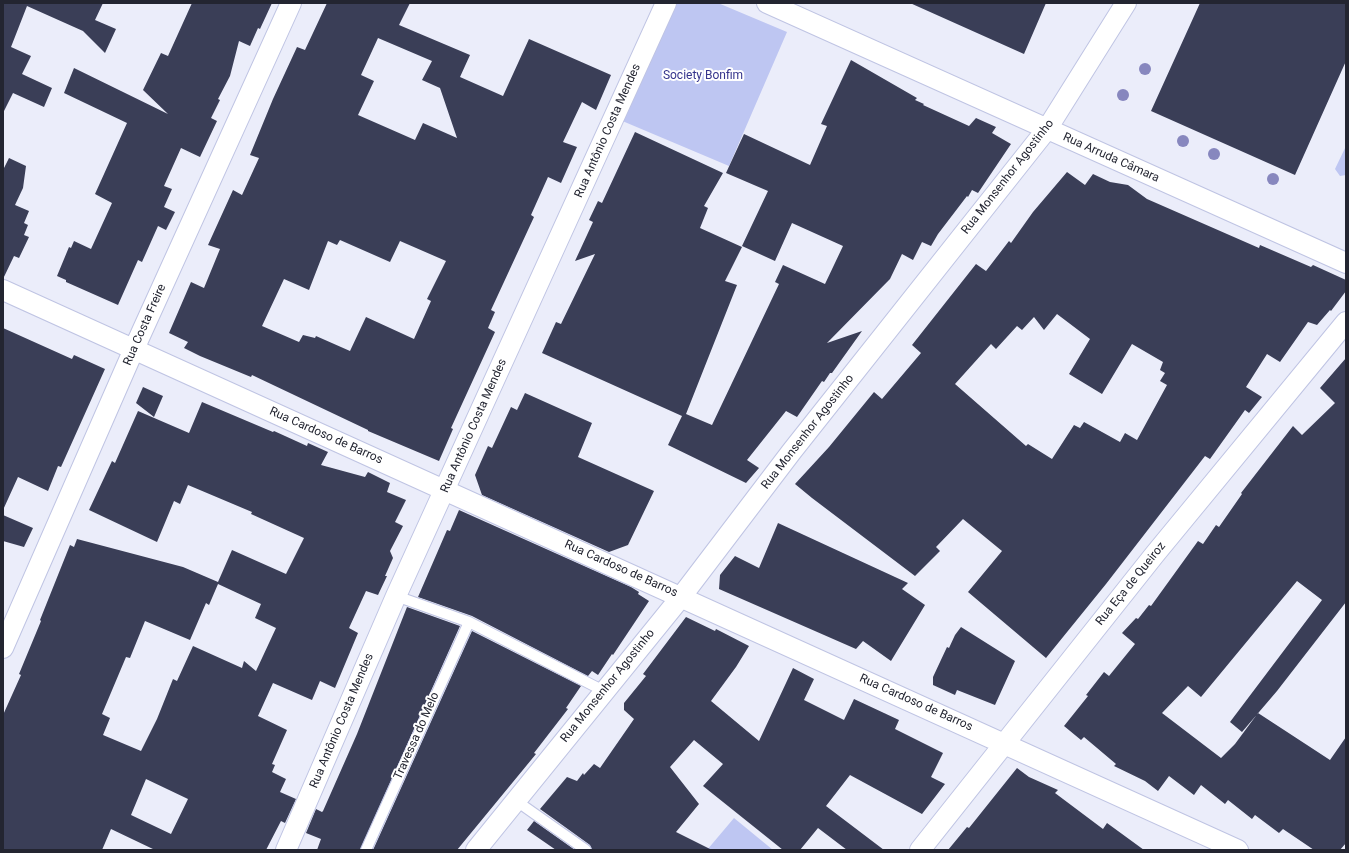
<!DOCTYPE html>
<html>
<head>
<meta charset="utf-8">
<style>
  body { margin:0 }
  #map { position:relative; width:1349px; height:853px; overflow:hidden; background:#ebedfa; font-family:Roboto,sans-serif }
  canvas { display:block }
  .frame { position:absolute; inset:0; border:4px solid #232531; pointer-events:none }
</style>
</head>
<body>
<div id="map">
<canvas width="1349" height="853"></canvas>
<div class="frame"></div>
</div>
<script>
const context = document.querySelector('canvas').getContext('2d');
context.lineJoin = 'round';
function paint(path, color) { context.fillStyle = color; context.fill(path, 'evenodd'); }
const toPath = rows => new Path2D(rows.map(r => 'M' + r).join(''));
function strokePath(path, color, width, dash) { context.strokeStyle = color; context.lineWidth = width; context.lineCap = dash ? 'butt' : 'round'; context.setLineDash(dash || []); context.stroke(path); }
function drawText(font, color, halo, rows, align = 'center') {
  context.font = font + ' Roboto,sans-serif'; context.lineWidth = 4; context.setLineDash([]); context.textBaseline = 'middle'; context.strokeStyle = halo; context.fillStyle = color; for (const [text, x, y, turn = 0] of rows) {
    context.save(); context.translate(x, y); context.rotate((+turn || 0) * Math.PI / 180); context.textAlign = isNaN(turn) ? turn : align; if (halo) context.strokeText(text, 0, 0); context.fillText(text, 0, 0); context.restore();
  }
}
const green = toPath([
  [670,3,718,3,787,32,729,166,620,120],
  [1346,146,1346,175,1340,176,1335,169],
  [734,818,773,850,707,850]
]);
const building = toPath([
  [3,3,103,3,95,20,116,29,105,53,83,31,27,6,11,47,31,56,22,74,52,88,44,107,13,93,3,113],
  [192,3,272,3,260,29,258,28,250,46,239,41,230,76,218,99,220,100,211,118,217,121,200,157,181,148,164,186,172,189,164,207,175,212,166,230,158,226,142,262,138,260,118,305,66,282,66,280,57,276,69,247,71,248,74,241,91,249,112,203,95,194,127,123,64,93,74,68,168,114,143,90,161,53,168,56],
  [327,3,410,3,399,25,470,55,460,77,503,96,529,39,611,75,596,110,582,102,563,142,577,147,561,183,548,177,531,215,534,217,491,310,495,312,488,328,495,332,451,428,453,429,439,461,368,431,368,430,252,375,251,377,200,356,184,348,188,342,169,333,191,282,204,288,220,249,208,245,233,190,242,195,259,158,250,155,273,99,297,47,305,50],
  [378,38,432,61,422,80,440,88,457,138,423,123,415,140,358,115,374,81,361,75],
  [340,240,390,262,400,241,446,261,427,299,431,301,414,339,366,317,350,351,316,336,315,338,303,335,299,342,262,326,284,279,309,290,328,241,337,245],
  [910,3,1046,3,1024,54],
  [1200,3,1346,3,1346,61,1295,175,1151,111],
  [851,60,917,98,915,100,924,104,923,105,969,126,976,118,996,127,992,133,1011,144,978,193,972,190,968,197,967,196,938,234,931,246,922,242,913,260,902,254,890,279,827,343,862,331,832,373,830,373,824,382,822,381,797,417,786,411,747,460,759,468,746,483,668,445,682,416,542,353,556,322,561,324,595,254,575,261,593,222,589,220,598,201,602,203,635,132,723,173,704,206,708,208,700,228,742,247,725,281,737,285,686,414,712,425,779,284,775,282,783,265,825,284,843,246,792,223,775,261,742,246,768,191,726,173,744,134,810,165,827,126,821,124],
  [9,158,26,166,23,188,15,205,29,211,24,223,28,225,24,235,29,237,19,258,14,256,3,279,3,170],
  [1067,172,1085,185,1093,174,1110,182,1128,185,1147,199,1259,248,1260,245,1311,267,1313,265,1346,280,1346,291,1331,311,1330,310,1317,325,1308,322,1280,362,1267,354,1246,387,1262,397,1249,413,1245,410,1210,459,1205,456,1106,584,1046,658,968,592,1002,551,963,519,936,547,940,551,915,576,812,498,795,484,829,447,874,392,882,399,921,353,912,345,976,264,986,271,1009,241,1011,243,1033,212],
  [1057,314,1090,339,1069,374,1102,394,1132,344,1163,362,1160,370,1165,373,1160,381,1167,385,1137,440,1125,433,1120,442,1084,422,1080,428,1074,425,1052,459,1028,444,1026,446,955,384,991,344,996,349,1017,326,1022,330,1034,317,1044,330],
  [3,328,72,359,74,355,105,369,61,467,58,466,48,491,18,477,3,510],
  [1346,358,1346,602,1277,691,1242,732,1230,722,1322,600,1297,581,1201,697,1188,686,1162,713,1221,758,1235,744,1258,713,1330,760,1346,737,1346,843,1340,850,1314,850,1283,829,1279,833,1255,815,1252,819,1228,800,1225,804,1201,785,1194,795,1169,776,1158,791,1145,781,1114,766,1116,764,1084,737,1081,740,1064,726,1088,696,1086,695,1104,672,1109,676,1135,644,1122,633,1136,618,1138,619,1149,605,1151,606,1198,541,1203,544,1216,525,1219,527,1242,494,1241,493,1293,426,1302,435,1335,403,1320,388],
  [143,387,163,396,154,417,136,403],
  [525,393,592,423,578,457,654,491,628,545,609,552,482,495,475,475,488,446,492,448,511,407,517,410],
  [202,402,273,432,274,431,307,446,308,443,328,452,321,465,365,477,368,472,390,483,387,492,406,500,395,522,403,526,390,551,393,558,385,576,387,576,378,595,366,591,349,628,358,633,335,688,320,681,312,700,273,683,258,716,287,730,272,764,275,765,272,772,286,779,280,792,296,799,285,823,281,821,266,850,155,850,111,829,102,850,3,850,3,715,21,675,19,674,41,621,40,620,70,545,74,547,77,539,183,567,218,582,232,550,286,574,304,538,251,514,252,512,188,485,180,504,174,501,157,542,89,510,112,461,115,463,138,411,189,433],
  [218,584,261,604,255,618,276,628,256,671,244,661,242,668,193,646,177,681,173,679,157,719,141,751,103,735,110,718,102,714,126,657,130,658,145,621,190,640,206,603,209,605],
  [146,779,188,799,171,834,131,815],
  [459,510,631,587,639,592,638,594,649,601,613,655,612,654,598,675,592,671,588,676,472,616,418,597,447,530,450,531],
  [3,515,33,528,24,547,3,541],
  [778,523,908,583,902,589,925,605,891,661,863,641,856,649,719,589,720,575,735,556,759,568],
  [407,607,460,626,360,850,317,850,321,839,306,833,316,809,322,812,323,811,357,734],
  [686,617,715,631,716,629,749,646,736,667,711,701,759,741,793,668,814,679,804,700,844,720,854,699,899,720,895,729,943,753,931,777,945,784,922,814,850,775,826,806,884,850,847,850,818,828,800,850,783,850,703,786,723,764,694,740,670,767,699,804,676,832,712,850,592,850,590,845,540,809,567,777,577,781,583,773,584,775,594,764,600,768,634,719,624,710,624,703,646,676,643,674],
  [961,627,1015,661,995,705,957,690,955,695,933,685,933,677,947,647,949,648,955,635],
  [472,631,581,686,566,708,568,709,534,753,536,754,457,850,373,850],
  [1017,768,1029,777,1058,790,1055,793,1103,829,1107,823,1144,850,948,850,967,827,969,828],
  [534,821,575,850,556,850,527,830]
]);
const service = toPath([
  [396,596,469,622,604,691],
  [515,800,586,850],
  [366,850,469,622]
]);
const minor = toPath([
  [767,3,1346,263],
  [3,290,1238,850],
  [3,648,134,349,291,3],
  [286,850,396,596,666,3],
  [476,850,681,597,792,451,1047,129,1126,3],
  [920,850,1155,554,1346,322]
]);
const trees = [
  [1145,69],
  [1123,95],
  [1183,141],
  [1214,154],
  [1273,179]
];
const parkNames = [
  ["Society Bonfim",703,76]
];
const streetNames = [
  ["Rua Antônio Costa Mendes",608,131,-66],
  ["Rua Arruda Câmara",1111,158,24],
  ["Rua Monsenhor Agostinho",1008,177,-52],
  ["Rua Costa Freire",145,325,-66],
  ["Rua Antônio Costa Mendes",474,426,-66],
  ["Rua Monsenhor Agostinho",808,432,-52],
  ["Rua Cardoso de Barros",326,436,24],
  ["Rua Cardoso de Barros",621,569,24],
  ["Rua Eça de Queiroz",1131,584,-51],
  ["Rua Monsenhor Agostinho",608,686,-51],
  ["Rua Cardoso de Barros",916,703,24],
  ["Rua Antônio Costa Mendes",342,721,-67],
  ["Travessa do Melo",417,736,-66]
];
paint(green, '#bec6f2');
paint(building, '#3a3e57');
strokePath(service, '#bfc4e3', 12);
strokePath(minor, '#bfc4e3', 22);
strokePath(service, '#fff', 10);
strokePath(minor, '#fff', 20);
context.fillStyle = '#8787be';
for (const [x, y] of trees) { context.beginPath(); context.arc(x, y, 6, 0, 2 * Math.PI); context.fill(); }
drawText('12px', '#35348c', '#fff', parkNames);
drawText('12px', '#232531', '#fff', streetNames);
</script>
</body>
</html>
